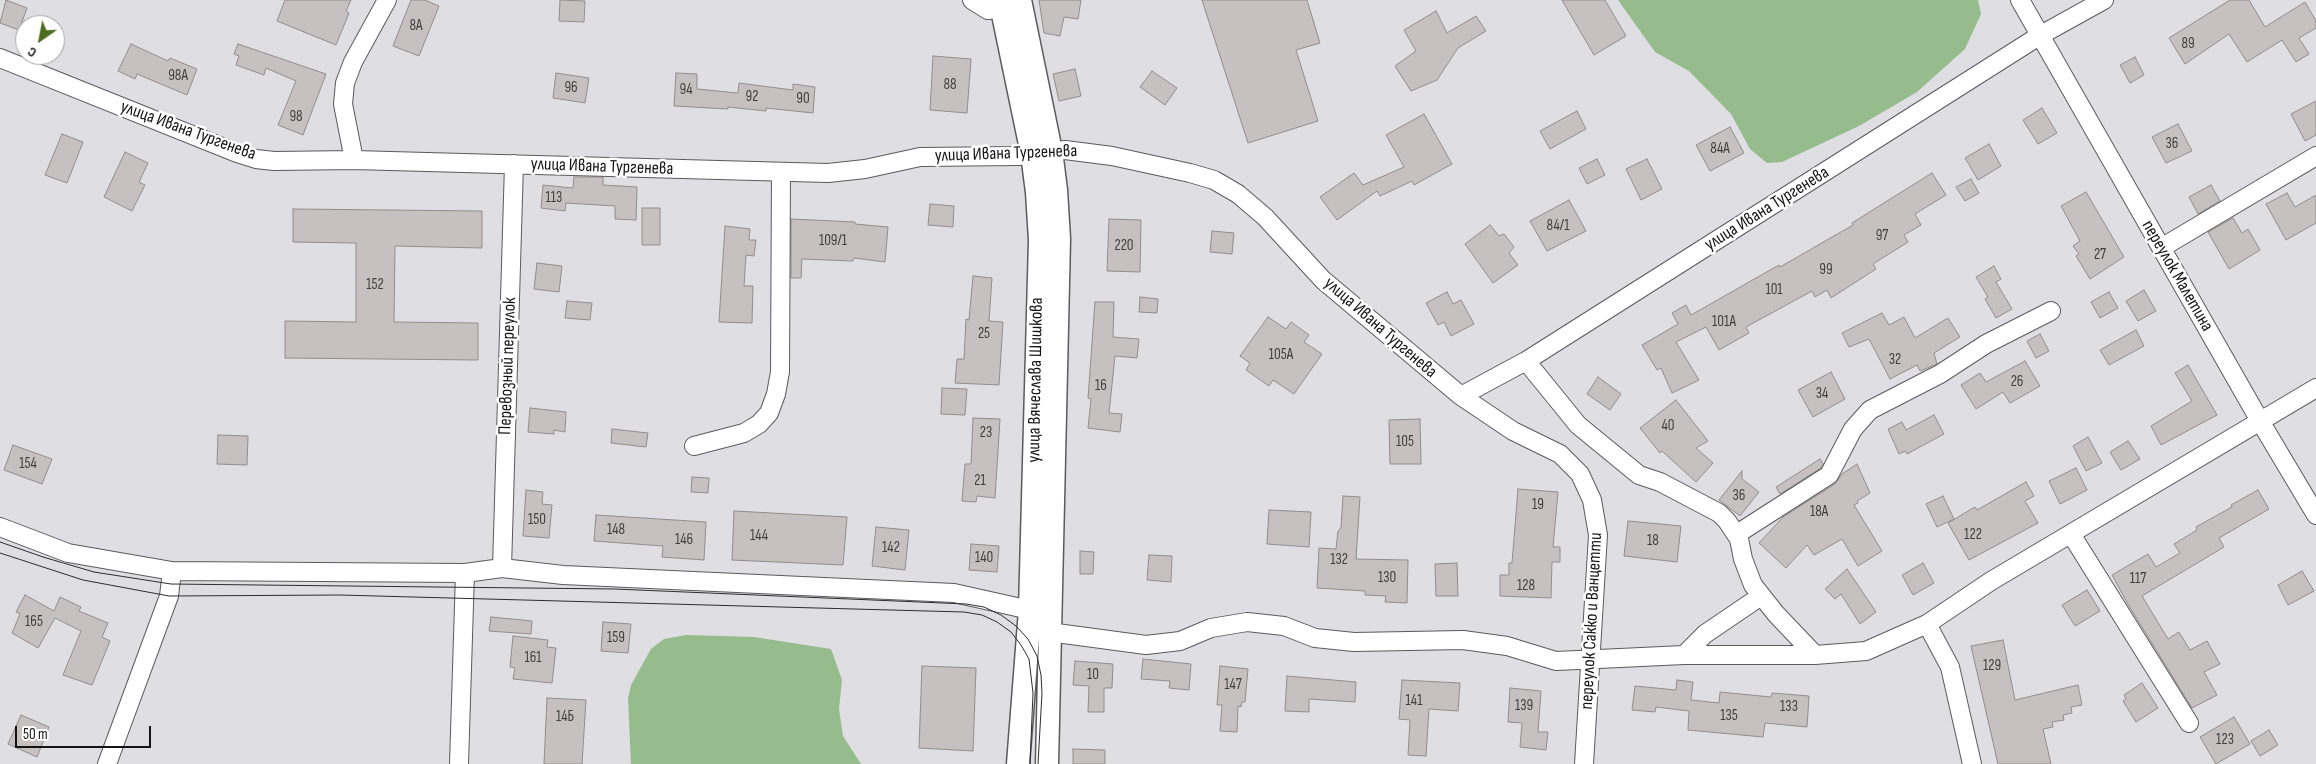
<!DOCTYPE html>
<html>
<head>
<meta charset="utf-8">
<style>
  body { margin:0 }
  #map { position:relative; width:2316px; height:764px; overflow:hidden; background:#dfdee2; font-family:"Sofia Sans Condensed",sans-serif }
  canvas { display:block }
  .north { position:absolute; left:15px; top:15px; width:50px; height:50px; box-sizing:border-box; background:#fff; border:1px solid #a1a1a1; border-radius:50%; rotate:213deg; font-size:14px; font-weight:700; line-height:20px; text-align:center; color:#141415 }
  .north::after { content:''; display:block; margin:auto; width:18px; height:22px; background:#4e6b1f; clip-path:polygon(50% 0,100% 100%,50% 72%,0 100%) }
  .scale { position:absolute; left:15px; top:726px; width:136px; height:22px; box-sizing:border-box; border:2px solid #141415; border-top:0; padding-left:6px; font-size:15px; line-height:18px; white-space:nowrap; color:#141415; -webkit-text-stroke:4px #fff; paint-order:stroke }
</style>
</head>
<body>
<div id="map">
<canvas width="2316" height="764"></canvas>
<div class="north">С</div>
<div class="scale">50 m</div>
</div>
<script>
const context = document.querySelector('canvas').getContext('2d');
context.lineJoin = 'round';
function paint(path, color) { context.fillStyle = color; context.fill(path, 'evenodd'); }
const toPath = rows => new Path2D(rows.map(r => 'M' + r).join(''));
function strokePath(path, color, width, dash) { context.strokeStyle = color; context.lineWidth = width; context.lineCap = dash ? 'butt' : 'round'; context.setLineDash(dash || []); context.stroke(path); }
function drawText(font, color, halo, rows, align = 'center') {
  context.font = font + ' "Sofia Sans Condensed",sans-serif'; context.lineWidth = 5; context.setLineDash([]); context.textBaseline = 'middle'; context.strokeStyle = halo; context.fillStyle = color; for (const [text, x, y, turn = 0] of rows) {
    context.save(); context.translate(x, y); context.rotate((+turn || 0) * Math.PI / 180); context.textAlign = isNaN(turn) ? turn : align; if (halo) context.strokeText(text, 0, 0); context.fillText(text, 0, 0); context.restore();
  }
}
const forest = toPath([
  [1618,0,1978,0,1981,14,1965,49,1917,92,1859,126,1782,162,1767,163,1750,149,1731,114,1689,71,1655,52],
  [686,635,754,637,831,649,842,680,839,709,843,736,861,764,631,764,628,699,631,685,651,649,664,639]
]);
const building = toPath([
  [6,0,27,8,19,30,0,23,6,0],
  [285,0,351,0,346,11,349,13,336,45,277,21,285,0],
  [411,0,425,0,439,6,419,56,393,46,411,0],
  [560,0,585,1,584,22,559,21,560,0],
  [1039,0,1081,0,1078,19,1064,17,1060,36,1044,33,1039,0],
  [1202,0,1307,0,1320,43,1296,50,1318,121,1248,143,1202,0],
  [1562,0,1605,0,1626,36,1594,55,1562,0],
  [2230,0,2249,0,2265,27,2305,2,2316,21,2316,28,2299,38,2309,54,2296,62,2282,40,2247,62,2229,34,2185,64,2169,38,2230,0],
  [1436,11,1447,33,1476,16,1486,31,1458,48,1437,80,1411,91,1395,66,1416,51,1404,30,1436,11],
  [131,44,168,61,170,58,197,69,187,95,137,74,135,79,118,71,131,44],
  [238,44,326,74,303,135,278,125,296,81,266,68,264,75,236,65,239,56,234,54,238,44],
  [933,56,971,59,967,113,930,110,933,56],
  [2135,57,2144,75,2130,83,2120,65,2135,57],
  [1075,69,1081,96,1059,101,1053,74,1075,69],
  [1152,71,1177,88,1165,105,1140,87,1152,71],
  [556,73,589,78,585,103,553,98,556,73],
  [676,73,697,74,697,89,738,93,739,83,793,90,793,84,815,87,813,113,766,108,766,111,728,107,728,109,674,106,676,73],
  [2316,101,2316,135,2305,141,2291,114,2316,101],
  [2042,108,2057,133,2038,144,2023,120,2042,108],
  [1577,111,1586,129,1550,149,1540,131,1577,111],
  [1424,114,1452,164,1414,185,1412,181,1380,196,1377,191,1337,220,1320,197,1354,173,1363,185,1404,167,1386,135,1424,114],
  [2178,124,2192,151,2166,163,2152,137,2178,124],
  [1730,127,1744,153,1710,171,1696,145,1730,127],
  [62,134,83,142,67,183,45,175,62,134],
  [1989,144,2001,166,1978,180,1965,158,1989,144],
  [125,152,148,163,139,182,145,185,132,211,104,197,125,152],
  [1597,159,1605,175,1587,184,1579,168,1597,159],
  [1647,159,1662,189,1641,200,1626,169,1647,159],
  [1932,173,1946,195,1915,214,1921,225,1904,235,1908,242,1873,264,1876,269,1831,298,1827,290,1815,297,1812,291,1746,327,1749,333,1719,350,1706,327,1676,342,1699,380,1672,393,1661,368,1657,370,1642,345,1678,324,1672,313,1686,305,1691,315,1779,265,1780,267,1853,225,1852,223,1932,173],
  [574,177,603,177,603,185,637,187,636,220,615,219,615,206,566,203,565,211,541,208,543,185,573,188,574,177],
  [1971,179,1979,193,1965,201,1956,187,1971,179],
  [2211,185,2220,201,2198,214,2189,197,2211,185],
  [2086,192,2124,257,2090,279,2076,256,2079,254,2073,246,2080,241,2061,206,2086,192],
  [2287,193,2295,207,2316,195,2316,223,2286,240,2266,204,2287,193],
  [1569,200,1586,231,1547,251,1530,221,1569,200],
  [930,204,954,206,953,227,928,225,930,204],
  [642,208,660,208,660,245,642,245,642,208],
  [293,209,482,211,482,248,395,246,394,322,478,323,478,360,285,358,285,321,356,322,356,243,293,242,293,209],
  [2233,218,2242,233,2248,229,2260,250,2229,269,2208,232,2233,218],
  [791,219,855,222,855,224,888,227,885,262,854,258,853,261,802,259,801,278,791,278,791,219],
  [1109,219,1141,220,1140,272,1107,271,1109,219],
  [1490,225,1499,236,1504,234,1514,247,1509,253,1518,265,1493,283,1465,244,1490,225],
  [725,226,750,229,749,240,756,240,754,256,746,255,744,286,753,286,752,323,719,322,725,226],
  [1212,231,1234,233,1232,254,1210,252,1212,231],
  [537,263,562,266,559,292,534,289,537,263],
  [1994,266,2001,279,1996,282,2012,309,1996,318,1985,299,1988,297,1976,277,1994,266],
  [973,276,992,278,989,321,1003,322,999,385,955,383,957,359,964,359,966,319,969,320,973,276],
  [2144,290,2156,311,2138,321,2126,301,2144,290],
  [1447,292,1453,304,1461,300,1474,324,1451,336,1444,322,1438,325,1426,303,1447,292],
  [2109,292,2118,308,2100,318,2091,302,2109,292],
  [1140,297,1158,299,1157,313,1139,312,1140,297],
  [567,301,592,303,590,320,565,318,567,301],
  [1095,302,1114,302,1113,337,1139,339,1137,358,1115,356,1109,413,1122,414,1120,432,1088,428,1091,399,1088,398,1095,302],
  [1882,313,1889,325,1904,317,1915,338,1948,318,1960,337,1934,353,1937,364,1920,371,1917,365,1890,379,1869,339,1849,347,1842,333,1882,313],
  [1268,317,1286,329,1291,322,1309,335,1304,342,1322,354,1294,394,1273,380,1269,386,1246,370,1250,363,1240,356,1268,317],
  [2136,330,2144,346,2109,365,2100,350,2136,330],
  [2040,334,2049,351,2036,358,2027,341,2040,334],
  [2025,361,2040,386,2010,403,2003,392,1976,409,1961,385,1980,373,1986,382,2025,361],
  [2188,365,2217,415,2161,445,2151,426,2192,401,2175,373,2188,365],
  [1831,372,1845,399,1813,417,1798,390,1831,372],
  [1598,377,1621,394,1610,410,1587,394,1598,377],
  [942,388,967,389,965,415,941,414,942,388],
  [1676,400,1708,441,1696,448,1713,463,1696,482,1662,451,1660,453,1640,428,1676,400],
  [530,408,566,412,565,432,554,430,554,434,528,432,530,408],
  [1934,415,1944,434,1907,454,1905,451,1899,454,1888,429,1902,422,1906,430,1934,415],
  [973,418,1000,419,995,498,977,496,976,502,962,501,965,464,971,464,973,418],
  [1420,419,1421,464,1390,464,1389,420,1420,419],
  [612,429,648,433,646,447,611,443,612,429],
  [218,435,248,436,247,465,217,464,218,435],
  [2088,437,2102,463,2086,471,2073,446,2088,437],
  [2128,441,2140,459,2121,470,2110,452,2128,441],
  [13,445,52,459,42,484,4,470,13,445],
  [1820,459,1823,464,1821,468,1780,494,1776,487,1820,459],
  [1857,464,1870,493,1857,501,1858,503,1854,505,1882,551,1858,566,1842,539,1814,555,1807,545,1786,568,1759,543,1783,517,1835,484,1842,474,1857,464],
  [2076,468,2087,490,2060,504,2049,481,2076,468],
  [1742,471,1742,479,1759,492,1740,516,1719,500,1742,471],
  [692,477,709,478,708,493,691,492,692,477],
  [2026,482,2034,496,2025,501,2038,523,1969,560,1948,523,1975,507,1977,510,2026,482],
  [1518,489,1558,492,1553,547,1560,547,1560,562,1552,562,1551,598,1500,596,1500,575,1509,575,1509,563,1512,563,1518,489],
  [526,490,543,492,542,504,552,505,549,538,523,536,526,490],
  [2258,490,2269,509,2219,538,2224,547,2142,596,2168,639,2179,632,2190,650,2207,641,2220,664,2204,672,2217,695,2192,708,2129,606,2112,575,2148,554,2156,567,2180,553,2174,544,2197,530,2196,527,2232,507,2231,505,2258,490],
  [1343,496,1360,497,1356,559,1408,560,1407,603,1385,602,1386,596,1365,595,1365,591,1317,588,1319,548,1336,549,1338,531,1341,528,1343,496],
  [1943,496,1954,519,1937,527,1926,504,1943,496],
  [1269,510,1311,512,1309,547,1267,544,1269,510],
  [734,511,847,517,843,565,732,560,734,511],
  [596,515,706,522,704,560,662,557,663,546,594,541,596,515],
  [1628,521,1681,526,1677,562,1624,556,1628,521],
  [876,527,909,530,905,570,872,566,876,527],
  [971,544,999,546,997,572,969,570,971,544],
  [1080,551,1094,552,1093,574,1080,574,1080,551],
  [1149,555,1172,556,1171,582,1147,580,1149,555],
  [1457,563,1458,596,1436,596,1435,564,1457,563],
  [1923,563,1934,583,1913,595,1902,575,1923,563],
  [1847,569,1876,612,1860,624,1841,594,1835,599,1825,589,1847,569],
  [2302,571,2314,591,2288,605,2278,585,2302,571],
  [2087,590,2100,611,2075,626,2062,605,2087,590],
  [25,595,54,611,60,597,81,607,79,611,108,623,102,637,110,641,92,685,63,675,81,631,55,618,38,648,12,633,20,614,16,612,25,595],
  [491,617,532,621,531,634,489,631,491,617],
  [603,622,631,624,628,653,601,651,603,622],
  [513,636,548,640,547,647,556,648,552,683,513,679,515,668,510,667,513,636],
  [2003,640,2015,700,2078,685,2082,705,2071,707,2072,713,2063,715,2064,720,2052,722,2053,727,2043,729,2051,764,1998,764,1971,646,2003,640],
  [1143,659,1191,664,1189,690,1169,688,1170,681,1141,679,1143,659],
  [1075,661,1113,664,1112,688,1104,688,1104,712,1088,712,1089,686,1073,685,1075,661],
  [922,666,976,668,973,751,919,748,922,666],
  [1220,666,1248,669,1245,702,1242,702,1241,707,1238,706,1237,732,1220,731,1222,705,1217,705,1220,666],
  [1287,676,1356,682,1355,702,1309,699,1309,712,1285,711,1287,676],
  [1402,680,1460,683,1458,711,1429,709,1426,756,1408,755,1410,720,1399,719,1402,680],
  [1677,680,1693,682,1691,700,1719,703,1720,692,1771,697,1772,693,1809,696,1807,727,1765,723,1763,737,1688,730,1689,711,1656,707,1655,712,1632,710,1635,686,1676,690,1677,680],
  [2142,683,2158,708,2136,722,2123,701,2126,699,2124,695,2142,683],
  [1510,688,1541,691,1538,732,1548,732,1546,750,1520,747,1522,723,1508,722,1510,688],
  [547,698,586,700,582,764,544,764,547,698],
  [21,715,49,727,37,757,8,744,21,715],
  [2234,717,2250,744,2216,764,2200,737,2234,717],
  [2269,730,2278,745,2260,756,2251,741,2269,730],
  [1073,749,1105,750,1105,764,1073,764,1073,749]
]);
const minor = toPath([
  [972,0,988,10,1013,7],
  [2020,0,2260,421,2316,515],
  [0,58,237,153,256,159,274,161,354,160,828,173,865,169,920,157,1018,156,1065,150,1112,156,1190,173,1214,180,1238,194,1265,217,1323,280,1461,396,1513,431,1560,454,1580,474,1592,500,1598,535,1584,764],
  [354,160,343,104,345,83,353,62,387,0],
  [2161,248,2316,156],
  [1526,361,1578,425,1639,475,1660,482,1719,513,1727,521,1739,539,1743,559,1753,585,1776,614,1815,655],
  [1461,396,1526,361,2039,36,2104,0],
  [694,446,744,433,759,424,769,413,776,394,780,372,781,172],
  [0,527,68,553,172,571,465,573,502,568,563,575,954,593,1030,610],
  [1737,534,1829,475,1853,429,1870,410,1940,374,1986,344,2051,311],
  [2071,534,2189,723],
  [502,568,514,164],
  [1927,624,1950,667,1972,764],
  [1049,632,1146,645,1180,641,1211,628,1247,622,1284,626,1315,638,1354,642,1463,640,1507,646,1556,661,1684,655,1815,655,1866,651,1927,624,1991,581,2316,388],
  [1684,655,1705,634,1761,596],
  [107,764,169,596,172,571],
  [459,764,465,573]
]);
const major = toPath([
  [1000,0,1032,154,1037,192,1040,240,1030,610,1018,764],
  [1020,0,1051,151,1056,190,1059,239,1047,764]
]);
const tram = toPath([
  [0,542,43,557,94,572,171,584,615,589,966,604,984,607,1001,615,1016,626,1028,639,1037,656,1041,675,1042,693,1038,764],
  [0,553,83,580,169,596,340,595,964,612,982,615,997,622,1011,632,1021,645,1029,659,1033,693,1030,764]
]);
const numberNames = [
  ["8А",416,26],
  ["89",2188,44],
  ["98А",178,76],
  ["88",950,85],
  ["96",571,88],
  ["94",686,90],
  ["92",752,97],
  ["90",803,99],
  ["98",296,117],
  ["36",2172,144],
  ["84А",1720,149],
  ["113",554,198],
  ["84/1",1558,226],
  ["97",1882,236],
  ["109/1",833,241],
  ["220",1124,246],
  ["27",2100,255],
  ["99",1826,270],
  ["152",375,285],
  ["101",1774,290],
  ["101А",1724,322],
  ["25",984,334],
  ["105А",1281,355],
  ["32",1895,360],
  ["26",2017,382],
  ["16",1101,386],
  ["34",1822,394],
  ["40",1668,426],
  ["23",986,433],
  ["105",1405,442],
  ["154",28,464],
  ["21",980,481],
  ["36",1739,496],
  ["19",1538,505],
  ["18А",1819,512],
  ["150",537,520],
  ["148",616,530],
  ["122",1973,535],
  ["144",759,536],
  ["146",684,540],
  ["18",1653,541],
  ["142",891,548],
  ["140",984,558],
  ["132",1339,560],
  ["130",1387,578],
  ["117",2138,579],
  ["128",1526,586],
  ["165",34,622],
  ["159",616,638],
  ["161",533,658],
  ["129",1992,666],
  ["10",1093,675],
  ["147",1233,685],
  ["141",1414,701],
  ["139",1524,706],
  ["133",1789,707],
  ["135",1729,716],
  ["14Б",565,717],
  ["123",2225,740]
];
const streetNames = [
  ["улица Ивана Тургенева",188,131,20],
  ["улица Ивана Тургенева",1006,154,-2],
  ["улица Ивана Тургенева",602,167,2],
  ["улица Ивана Тургенева",1767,209,-32],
  ["переулок Малетина",2177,276,60],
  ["улица Ивана Тургенева",1380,328,41],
  ["Перевозный переулок",508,366,-88],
  ["улица Вячеслава Шишкова",1036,380,-89],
  ["переулок Сакко и Ванцетти",1592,621,-87]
];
paint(forest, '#96bb8c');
paint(building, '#c6c1c0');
strokePath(building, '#928d8c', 1);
strokePath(minor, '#5b5a5d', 20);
strokePath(major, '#5b5a5d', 25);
strokePath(minor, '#fff', 18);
strokePath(major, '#fff', 22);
strokePath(tram, '#2d2d2e', 1);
drawText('15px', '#403f40', null, numberNames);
drawText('18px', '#141415', '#fff', streetNames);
</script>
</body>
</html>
